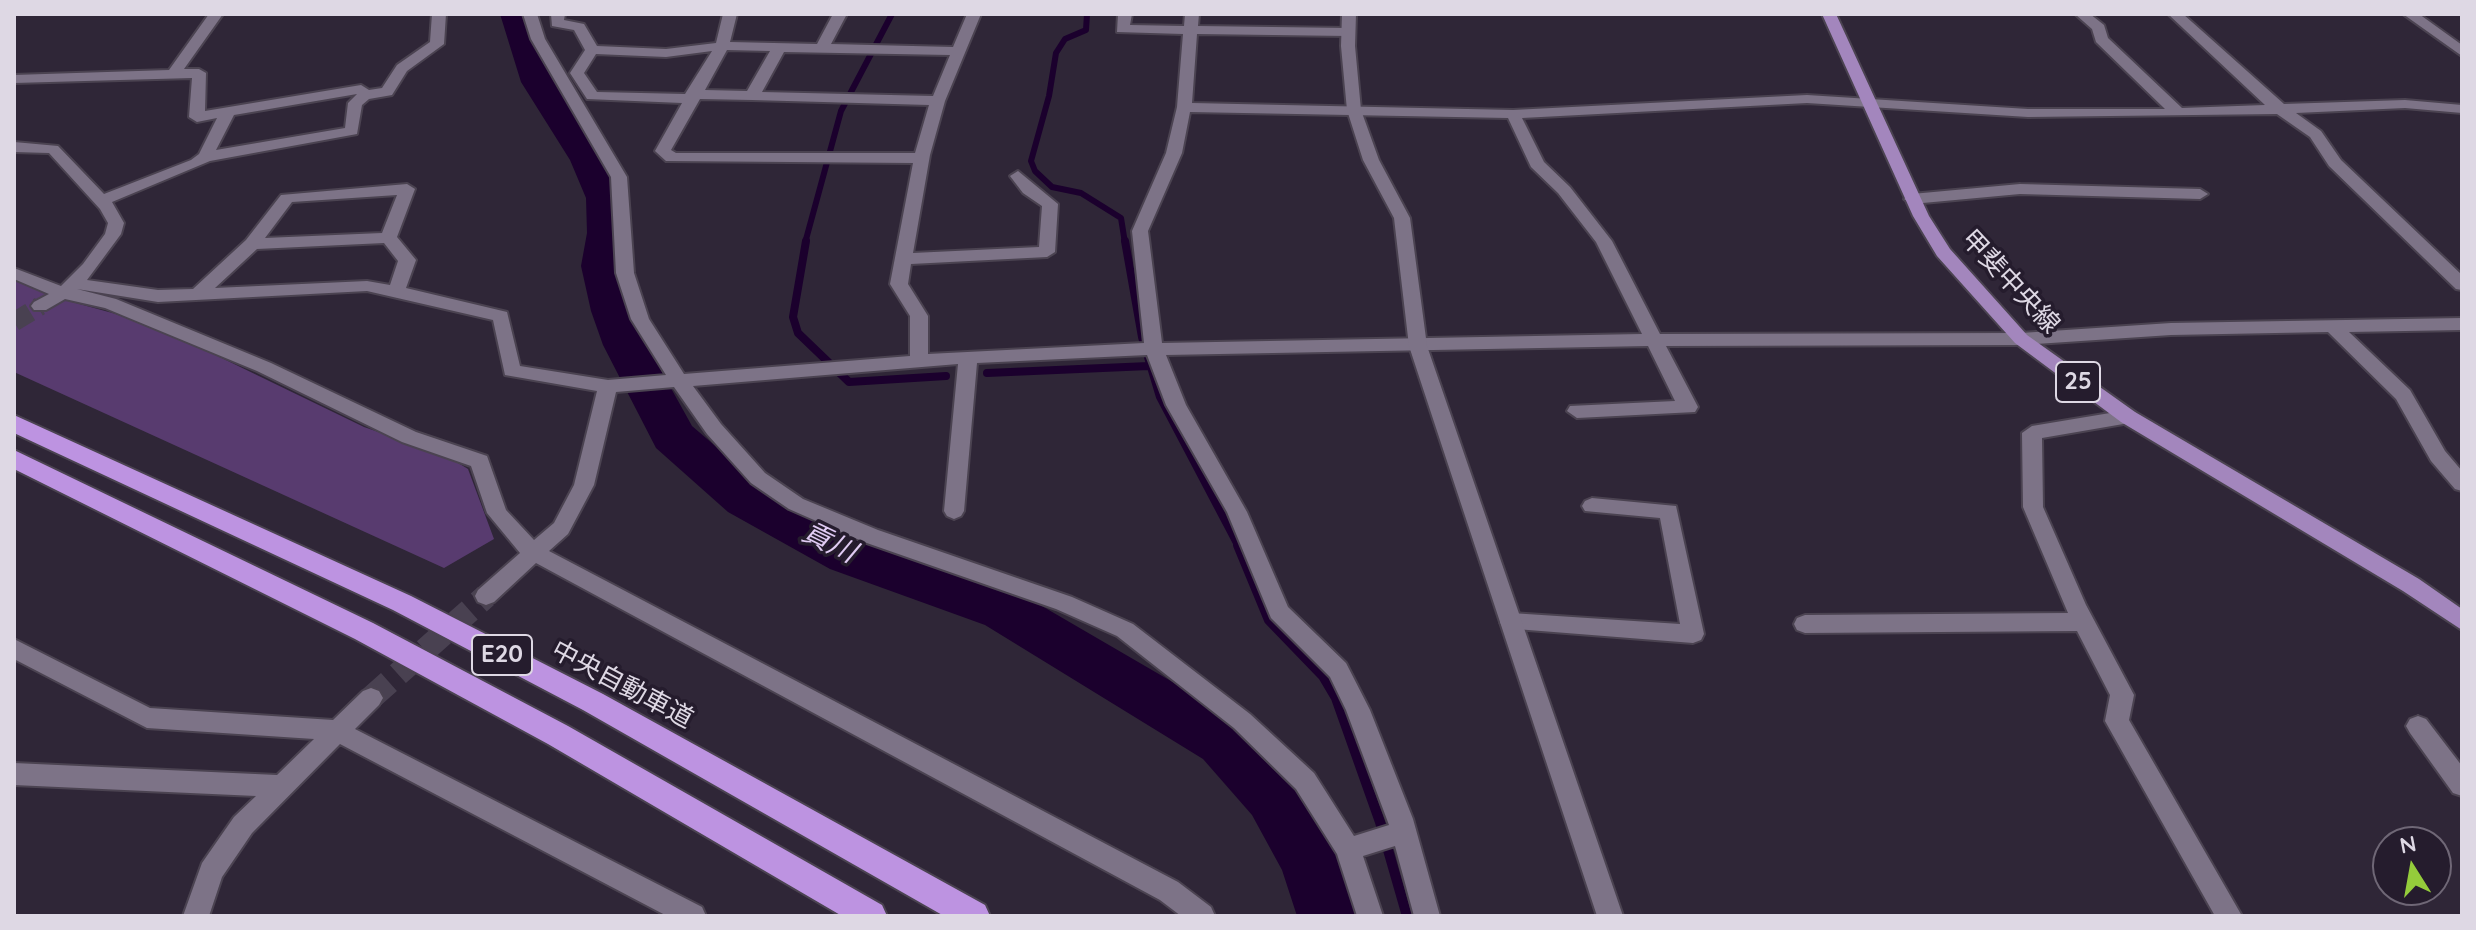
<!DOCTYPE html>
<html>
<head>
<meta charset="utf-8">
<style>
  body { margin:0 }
  #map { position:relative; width:2476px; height:930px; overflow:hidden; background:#2f2637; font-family:Quicksand,sans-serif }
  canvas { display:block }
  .frame { position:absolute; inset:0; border:16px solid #ded8e4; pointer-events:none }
  .north { position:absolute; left:2372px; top:826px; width:80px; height:80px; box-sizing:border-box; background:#251c2d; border:2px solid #6f6776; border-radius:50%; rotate:349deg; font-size:22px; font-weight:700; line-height:32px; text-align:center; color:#ded8e4 }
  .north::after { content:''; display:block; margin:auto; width:28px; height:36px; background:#94cc3b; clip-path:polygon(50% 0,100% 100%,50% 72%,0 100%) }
</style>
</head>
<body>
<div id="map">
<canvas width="2476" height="930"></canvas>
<div class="frame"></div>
<div class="north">N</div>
</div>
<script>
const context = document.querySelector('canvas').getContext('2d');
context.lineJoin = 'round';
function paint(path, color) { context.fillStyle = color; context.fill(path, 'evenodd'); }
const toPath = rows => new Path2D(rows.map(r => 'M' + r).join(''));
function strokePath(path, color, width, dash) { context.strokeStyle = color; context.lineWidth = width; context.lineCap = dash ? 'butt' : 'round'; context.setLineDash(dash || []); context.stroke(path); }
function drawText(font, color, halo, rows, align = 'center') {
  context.font = font + ' Quicksand,"Noto Sans JP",sans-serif'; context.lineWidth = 7; context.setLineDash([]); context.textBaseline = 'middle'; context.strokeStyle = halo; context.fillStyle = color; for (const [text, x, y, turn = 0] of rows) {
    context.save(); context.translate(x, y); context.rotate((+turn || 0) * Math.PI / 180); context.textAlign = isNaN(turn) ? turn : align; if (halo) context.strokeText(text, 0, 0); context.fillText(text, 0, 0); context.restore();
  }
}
const green = toPath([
  [14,279,54,297,116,314,197,346,364,427,445,455,468,469,494,539,444,568,14,372]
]);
const streamFar2 = toPath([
  [1087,14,1086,30,1065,39,1056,53,1049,96,1031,161,1035,171,1052,187,1081,193,1121,218,1125,243],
  [805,243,841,111,892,14]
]);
const streamFar1 = toPath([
  [806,241,793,317,798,333,849,382,946,376],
  [1125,241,1142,337,1160,397,1239,547],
  [987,373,1149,366]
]);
const stream = toPath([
  [1238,545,1269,620,1323,676,1336,698,1380,822,1407,916]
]);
const river = toPath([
  [500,14,532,14,555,82,608,160,624,198,627,233,623,266,633,311,647,345,692,426,762,486,866,541,1023,595,1243,723,1294,777,1332,841,1361,916,1297,916,1282,870,1252,815,1203,759,985,625,830,569,728,512,656,448,603,345,591,311,581,266,587,233,586,198,570,160,521,82,500,14]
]);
const streetTunnelFar1 = toPath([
  [14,322,40,306]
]);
const streetTunnel = toPath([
  [371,698,486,596]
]);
const street = toPath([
  [209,14,223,14,184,69,199,69,206,73,205,111,361,85,369,90,382,88,397,65,430,42,432,14,446,14,444,44,407,71,392,95,369,99,362,105,357,134,210,161,112,202,124,223,121,234,87,280,158,290,193,289,246,240,281,195,407,184,415,189,397,237,416,260,406,288,507,312,520,366,608,380,666,375,631,319,616,273,611,177,531,39,523,14,537,14,545,39,627,177,634,273,649,319,684,374,910,356,910,316,890,284,913,163,666,161,655,151,682,103,587,99,570,73,585,50,574,30,552,26,551,14,565,14,564,20,584,24,597,46,666,49,716,43,723,14,737,14,730,42,817,44,833,14,847,14,831,44,953,47,967,14,981,14,945,101,930,155,913,253,1039,247,1042,206,1023,193,1010,176,1018,171,1058,204,1055,252,1047,257,911,264,908,284,928,316,928,354,1144,343,1132,231,1166,153,1177,107,1183,34,1117,32,1118,14,1132,14,1130,25,1184,26,1185,14,1199,14,1198,26,1348,28,1355,32,1348,36,1197,34,1192,103,1513,110,1807,95,2028,109,2165,109,2096,42,2092,29,2075,14,2090,14,2104,25,2108,38,2182,108,2265,105,2168,14,2183,14,2284,104,2405,100,2462,105,2462,113,2405,108,2296,113,2321,131,2341,160,2462,275,2462,290,2456,289,2329,166,2310,137,2277,114,2028,117,1807,103,1522,118,1544,162,1570,187,1612,241,1660,334,2021,333,2171,323,2462,318,2462,330,2349,332,2410,390,2445,451,2462,471,2462,491,2455,489,2431,461,2396,399,2328,332,2171,335,2021,345,1666,346,1698,407,1695,412,1577,418,1567,411,1570,406,1675,401,1648,346,1166,355,1186,405,1247,512,1288,607,1346,663,1370,710,1413,819,1440,916,1414,916,1395,846,1363,856,1383,916,1357,916,1337,854,1296,789,1234,728,1117,636,1056,609,864,542,789,509,751,483,707,434,674,387,616,392,594,485,568,534,549,551,1178,882,1211,907,1215,916,1181,916,1160,900,536,563,494,602,486,605,478,602,475,596,478,590,520,553,487,513,471,466,402,442,257,371,105,308,65,299,46,310,34,310,31,306,34,302,49,294,14,279,14,268,61,286,83,264,105,234,108,223,100,209,49,153,14,152,14,142,58,146,104,194,191,160,199,154,217,118,197,122,189,117,192,78,14,83,14,75,169,70,209,14],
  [727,50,770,51,747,91,705,90,727,50],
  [712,51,685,94,597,92,584,73,596,54,666,57,712,51],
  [784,52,950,55,933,96,762,92,784,52],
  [357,94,348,103,345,128,216,150,234,115,357,94],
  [700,99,752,100,929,105,915,153,676,153,671,150,700,99],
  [1190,112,1508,118,1531,167,1558,193,1596,242,1642,334,1162,343,1148,231,1182,153,1190,112],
  [397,195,382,233,265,238,292,202,397,195],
  [384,243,398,261,390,285,367,281,215,288,257,249,384,243],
  [77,289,158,302,367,291,493,320,505,375,597,391,574,485,554,523,534,540,506,510,487,456,416,432,271,363,116,299,77,289],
  [1147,355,1166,405,1227,512,1271,618,1330,677,1346,710,1389,825,1354,836,1314,773,1250,714,1133,624,1072,597,878,530,803,499,765,473,721,424,693,386,958,364,944,511,947,516,954,519,961,516,964,511,977,363,1147,355],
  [2403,14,2419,14,2462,45,2462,56,2403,14],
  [2020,184,2200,189,2208,194,2200,199,2020,194,1912,204,1904,199,1912,194,2020,184],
  [2128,410,2135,412,2138,417,2135,422,2042,438,2043,507,2086,605,2134,695,2129,720,2242,916,2215,916,2105,721,2110,695,2077,631,1805,633,1797,630,1794,624,1797,618,1805,615,2068,613,2023,507,2022,433,2032,426,2128,410],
  [1592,498,1676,506,1704,634,1701,640,1693,643,1503,628,1500,622,1503,616,1511,613,1680,624,1660,518,1585,511,1582,506,1585,501,1592,498],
  [14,639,150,708,333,720,363,691,371,688,379,691,383,698,379,705,355,729,702,907,706,916,667,916,340,744,252,833,222,877,209,916,183,916,202,863,234,817,256,796,14,785,14,763,277,775,314,739,147,728,14,659,14,639],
  [2418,716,2426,719,2462,766,2462,796,2453,793,2410,733,2406,726,2410,719,2418,716]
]);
const secondary = toPath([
  [1342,14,1356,14,1355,46,1361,110,1379,160,1410,218,1427,346,1623,916,1597,916,1409,346,1394,218,1363,160,1347,110,1341,46,1342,14]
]);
const primary = toPath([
  [1822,14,1836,14,1929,216,1950,249,2027,335,2135,412,2419,579,2462,609,2462,630,2403,591,2121,422,2015,343,1937,256,1913,216,1822,14]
]);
const highway = toPath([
  [14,415,411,596,603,694,985,905,990,916,944,916,583,710,393,610,14,433,14,415],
  [14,450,373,623,568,726,882,905,887,916,842,916,548,744,355,639,14,469,14,450]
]);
const shields = [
  [2078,382,44],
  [502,655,60]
];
const shieldNames = [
  ["25",2078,382],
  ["E20",502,655]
];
const streetNames = [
  ["甲斐中央線",2010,282,47],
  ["中央自動車道",622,685,28]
];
const waterNames = [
  ["貢川",829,543,26]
];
paint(green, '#583b6f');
strokePath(streamFar2, '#1b002d', 6);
strokePath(streamFar1, '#1b002d', 8);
strokePath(stream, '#1b002d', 10);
paint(river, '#1b002d');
strokePath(streetTunnelFar1, '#494151', 19, [19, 9]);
strokePath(streetTunnel, '#494151', 24, [24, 12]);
strokePath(street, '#4b4351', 4);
strokePath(secondary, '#4b4351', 4);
strokePath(primary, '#4b4351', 4);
strokePath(highway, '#4b4351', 4);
paint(street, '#7d7387');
paint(secondary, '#7d7387');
paint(primary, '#a386bd');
paint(highway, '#bd93e1');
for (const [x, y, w] of shields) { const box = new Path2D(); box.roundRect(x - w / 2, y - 20, w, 40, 6); context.fillStyle = '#251c2d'; context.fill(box); strokePath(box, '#ded8e4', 2); }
drawText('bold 24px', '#ded8e4', null, shieldNames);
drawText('26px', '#ded8e4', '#251c2d', streetNames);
drawText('italic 28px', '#e0cbf3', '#251c2d', waterNames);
</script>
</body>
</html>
